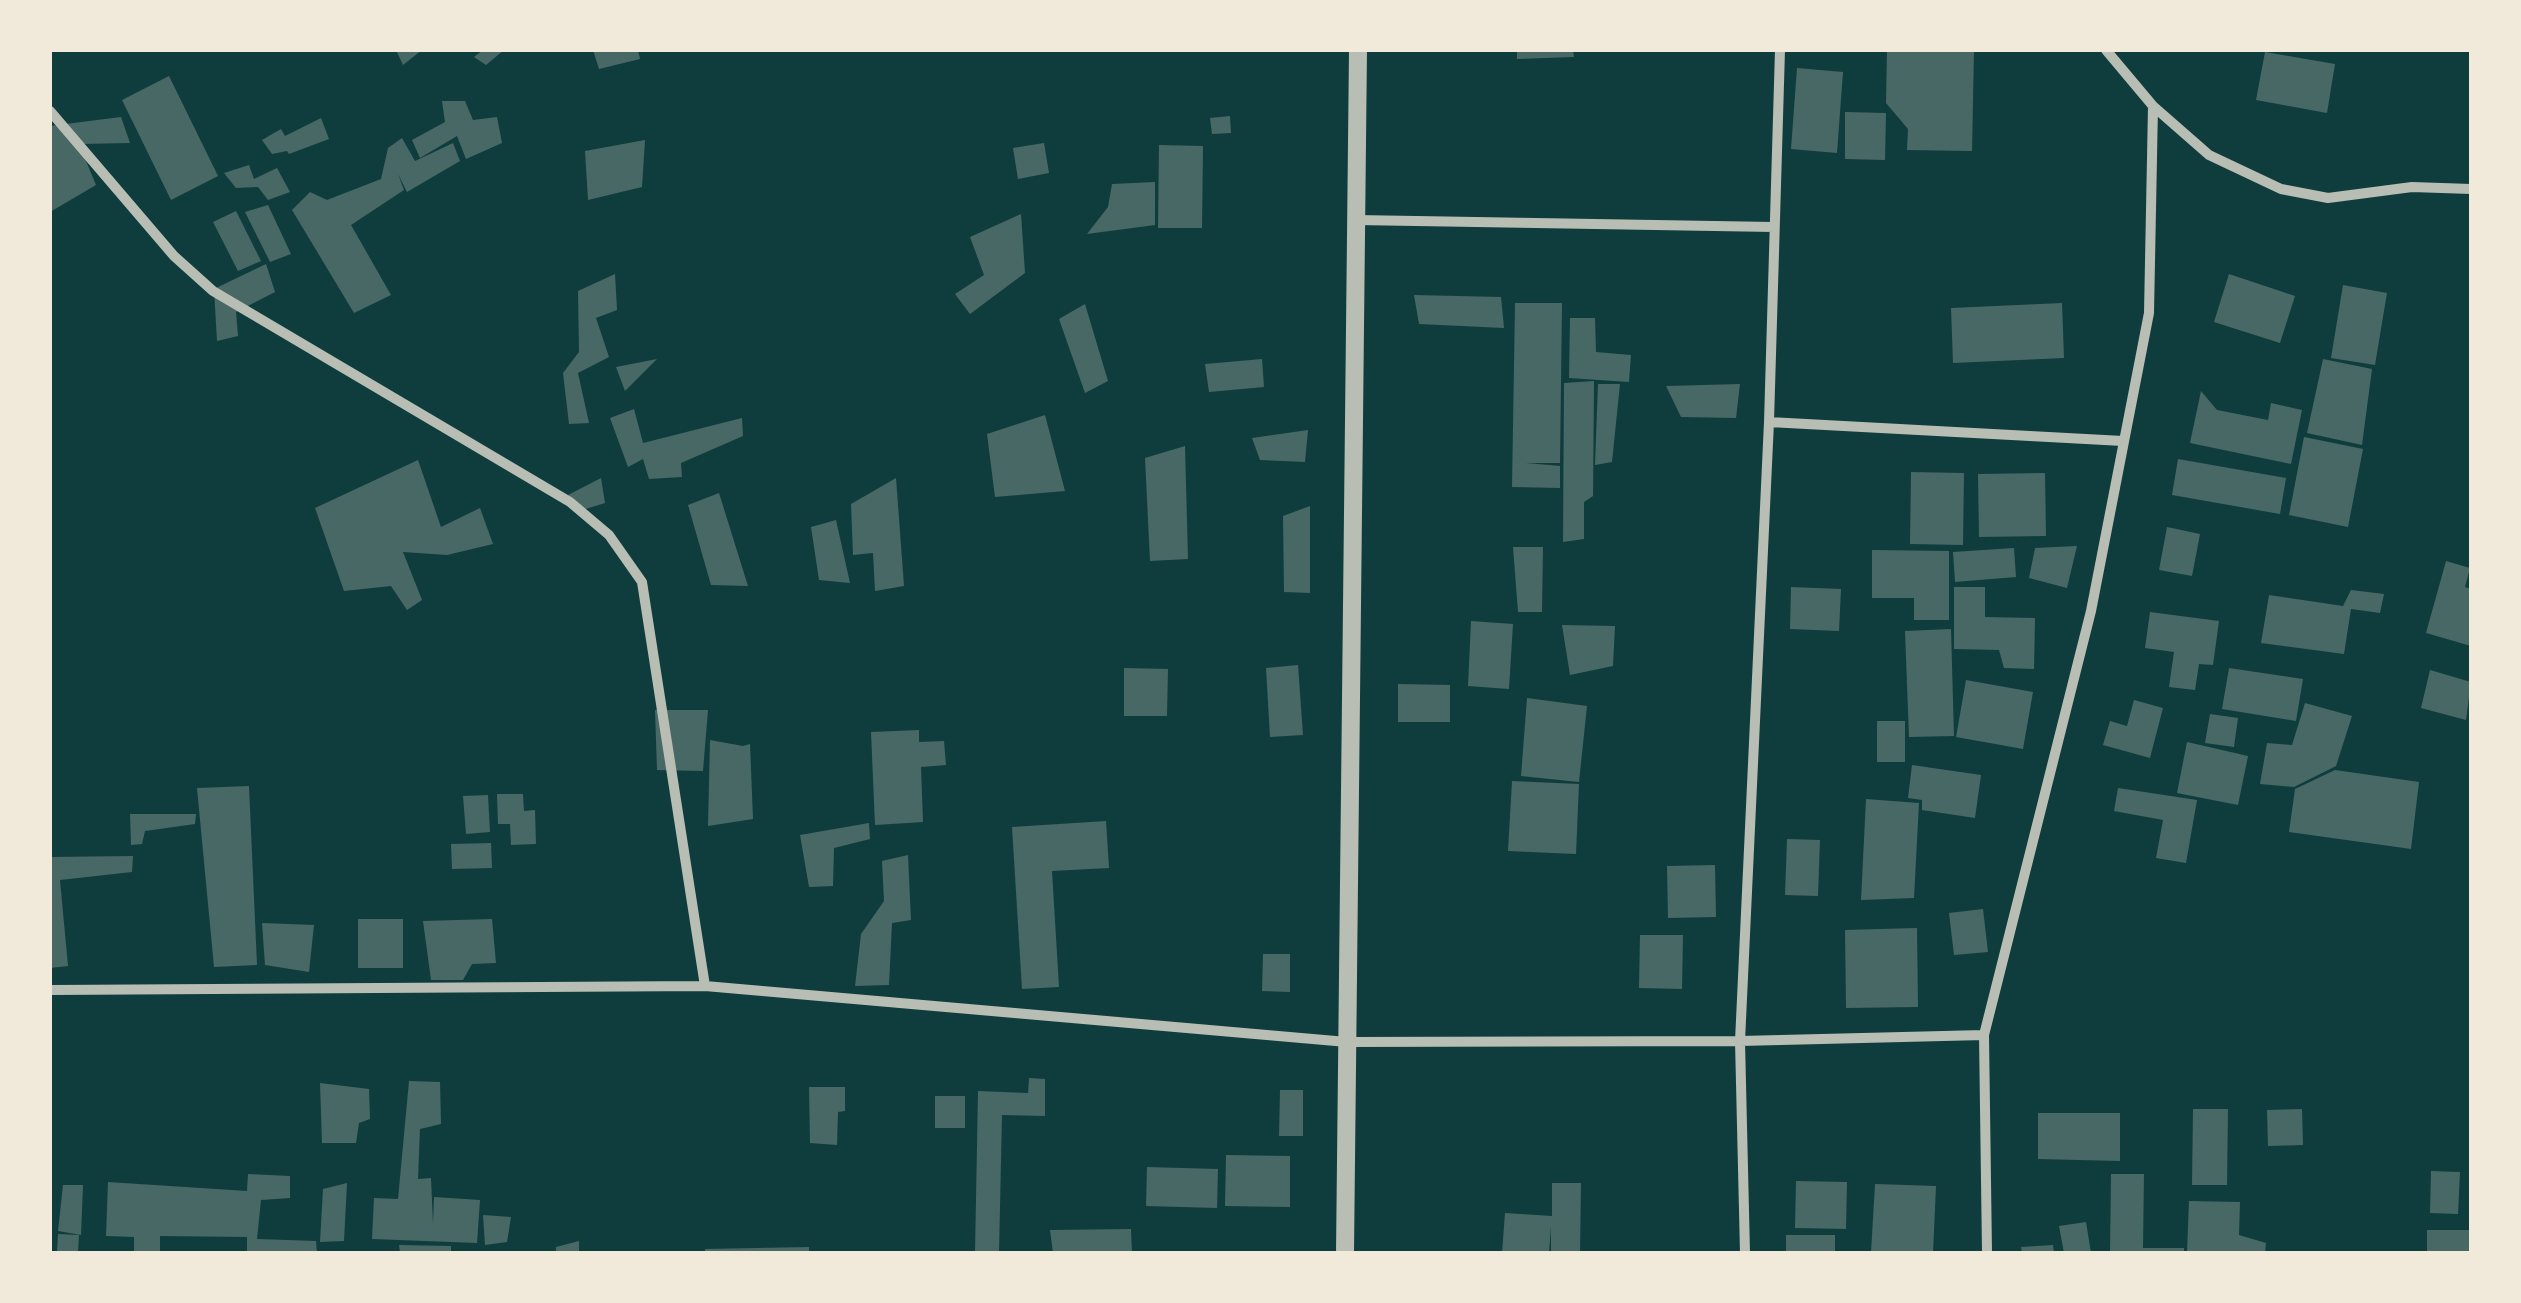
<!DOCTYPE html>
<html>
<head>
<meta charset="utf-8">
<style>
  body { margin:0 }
  #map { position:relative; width:2521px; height:1303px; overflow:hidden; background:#0f3d3e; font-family:Barlow,sans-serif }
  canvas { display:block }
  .frame { position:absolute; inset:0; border:52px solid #f1e9da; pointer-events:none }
</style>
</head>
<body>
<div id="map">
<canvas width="2521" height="1303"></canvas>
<div class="frame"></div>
</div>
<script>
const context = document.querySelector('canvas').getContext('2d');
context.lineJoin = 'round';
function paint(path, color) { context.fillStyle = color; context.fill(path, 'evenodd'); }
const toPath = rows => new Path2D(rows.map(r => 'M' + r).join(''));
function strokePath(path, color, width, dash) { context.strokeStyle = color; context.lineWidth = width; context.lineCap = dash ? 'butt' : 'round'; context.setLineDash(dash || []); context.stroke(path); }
const building = toPath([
  [396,50,422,50,403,65],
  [483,50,504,50,486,65,474,57],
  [593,50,638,50,640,59,599,69],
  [1517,50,1573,50,1574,57,1517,59],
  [1887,50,1974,50,1972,151,1907,150,1908,129,1886,103],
  [2265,52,2335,64,2327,113,2256,100],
  [1797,68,1843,72,1837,153,1791,149],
  [169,76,218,176,171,200,122,100],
  [442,101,465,101,473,120,497,117,502,143,466,159,457,136,420,158,412,140,445,122],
  [1845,112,1886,113,1885,160,1845,159],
  [1230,116,1231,133,1212,134,1210,118],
  [121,117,130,143,79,144,96,185,50,212,50,126],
  [321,118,329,139,289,154,287,151,272,154,262,140,281,129,285,136],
  [402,138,415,161,453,143,460,161,407,192,398,174,404,190,351,225,391,295,354,313,292,210,310,192,327,200,381,179,388,148],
  [645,140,642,187,588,200,585,151],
  [1044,143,1049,173,1018,179,1013,148],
  [1159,145,1203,146,1202,228,1158,228],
  [249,165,254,179,277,168,290,192,268,200,258,187,236,188,224,173],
  [1155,182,1155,225,1087,234,1108,207,1112,184],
  [268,205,291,254,270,262,245,212],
  [236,211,261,261,238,271,213,222],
  [1021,214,1025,273,970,314,955,294,984,275,970,237],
  [266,264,275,292,236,312,238,336,217,341,214,289],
  [615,274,617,310,596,318,609,357,578,373,589,423,569,424,563,373,579,352,578,291],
  [2229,274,2295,296,2280,343,2214,322],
  [2343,285,2387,293,2375,365,2331,358],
  [1414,295,1501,297,1504,328,1419,324],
  [1515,303,1562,303,1560,463,1526,463,1560,466,1560,488,1512,487],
  [2062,303,2064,358,1953,363,1951,308],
  [1085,304,1108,381,1085,393,1059,319],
  [1570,318,1595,318,1596,352,1631,355,1629,382,1569,378],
  [657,359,625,391,616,367],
  [1262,359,1264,387,1209,392,1205,364],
  [2323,359,2372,369,2362,445,2307,433],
  [1594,381,1593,496,1584,502,1584,539,1563,542,1564,383],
  [1598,384,1620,384,1612,462,1595,465],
  [1740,384,1736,418,1681,417,1666,386],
  [2201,391,2217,410,2268,420,2271,403,2302,410,2291,464,2190,443],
  [634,409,643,443,742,418,743,436,681,463,682,477,649,479,643,459,628,467,610,418],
  [1045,415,1065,491,995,497,987,434],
  [1308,430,1305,462,1260,460,1252,438],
  [2304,437,2363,449,2348,527,2289,515],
  [1185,446,1188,559,1150,561,1145,458],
  [2178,459,2286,478,2280,514,2172,495],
  [418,460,441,527,480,508,493,544,447,555,403,552,422,600,407,610,391,586,344,591,315,508],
  [1911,472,1964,473,1963,545,1910,544],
  [2045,473,2046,536,1979,537,1978,474],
  [601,478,605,503,576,512,568,495],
  [896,478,904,586,875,591,873,553,853,555,851,504],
  [719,493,748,586,711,585,688,505],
  [1310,506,1310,593,1284,592,1283,516],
  [836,520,850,583,819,580,811,527],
  [2167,527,2200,534,2192,576,2159,570],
  [2077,546,2067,588,2029,578,2035,548],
  [1513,547,1543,547,1542,612,1518,612],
  [2014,548,2016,577,1955,582,1953,552],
  [1872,550,1949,551,1949,620,1914,620,1914,598,1872,598],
  [2446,561,2470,568,2465,587,2471,589,2471,646,2426,633],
  [1791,587,1841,589,1839,631,1790,629],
  [1954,587,1985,587,1985,617,2035,618,2034,669,2004,668,1999,650,1954,649],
  [2351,590,2384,594,2380,613,2351,609,2344,654,2261,643,2269,595,2343,606],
  [2150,612,2219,621,2213,665,2199,664,2195,690,2169,687,2174,652,2145,648],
  [1471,621,1513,624,1509,689,1468,686],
  [1562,625,1615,626,1613,666,1570,675],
  [1951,629,1954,736,1909,737,1905,631],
  [1298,665,1303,735,1270,737,1266,668],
  [1124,668,1168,669,1167,716,1124,716],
  [2229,668,2303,679,2296,721,2222,709],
  [2430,670,2471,682,2466,720,2421,708],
  [1966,680,2033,692,2023,749,1956,737],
  [1398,684,1450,685,1450,722,1398,722],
  [1527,698,1587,706,1579,782,1521,776],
  [2134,700,2163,708,2150,758,2103,745,2110,721,2127,726],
  [2305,703,2352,716,2336,766,2294,787,2260,784,2267,743,2292,745],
  [655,710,708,710,703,771,657,770],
  [2210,714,2238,718,2234,747,2205,743],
  [1877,721,1905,721,1905,762,1877,762],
  [919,730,919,742,944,741,946,765,921,767,923,822,875,825,871,732],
  [710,740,743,746,750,744,753,819,708,826],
  [2187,742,2248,756,2238,805,2177,793],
  [1912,765,1981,775,1975,818,1922,810,1922,800,1908,798],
  [2335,770,2419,782,2411,849,2289,832,2295,789],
  [1512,781,1579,784,1576,854,1508,851],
  [249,786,257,965,214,967,197,788],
  [2118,788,2197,800,2186,863,2156,858,2163,820,2114,811],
  [497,794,523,794,524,811,535,810,536,844,511,845,510,824,498,824],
  [488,795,490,832,466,834,463,796],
  [1866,799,1919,803,1914,898,1861,900],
  [130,814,196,814,195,824,145,831,142,844,131,845],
  [1106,821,1109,868,1052,871,1059,987,1022,989,1012,827],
  [869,823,870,839,834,848,833,886,809,887,800,835],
  [1787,839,1820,840,1818,896,1785,895],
  [491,843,492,868,452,869,451,844],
  [908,855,911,920,892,923,889,985,855,986,861,934,884,901,882,861],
  [133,856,132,872,60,880,68,966,50,968,50,857],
  [1715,865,1716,917,1668,918,1667,866],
  [1983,909,1988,952,1954,955,1949,913],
  [358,919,403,919,403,968,358,968],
  [492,919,496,963,472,964,463,980,431,980,423,921],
  [262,923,314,925,309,972,265,965],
  [1917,928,1918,1007,1846,1008,1845,930],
  [1640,935,1683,935,1682,989,1639,988],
  [1263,954,1290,954,1290,992,1262,991],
  [1029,1078,1045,1079,1045,1116,1002,1115,999,1253,975,1253,978,1091,1028,1093],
  [409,1081,440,1082,441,1124,420,1129,418,1179,431,1178,433,1224,434,1197,480,1200,477,1243,372,1239,374,1198,398,1199],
  [320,1083,369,1089,370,1119,359,1123,356,1143,322,1143],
  [809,1087,845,1087,845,1111,838,1112,837,1145,810,1143],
  [1280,1090,1303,1090,1303,1136,1279,1136],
  [935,1096,965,1096,965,1128,935,1128],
  [2193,1109,2228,1109,2227,1185,2192,1185],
  [2302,1109,2303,1145,2268,1146,2267,1110],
  [2038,1113,2120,1113,2120,1161,2038,1159],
  [1226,1155,1290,1156,1290,1207,1225,1206],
  [1147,1167,1218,1169,1217,1208,1146,1206],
  [2431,1171,2460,1172,2458,1214,2430,1213],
  [248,1174,290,1176,290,1198,261,1200,257,1239,316,1241,317,1253,247,1253,247,1237,160,1236,160,1253,134,1253,134,1237,106,1236,108,1182,247,1191],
  [2111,1174,2144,1174,2143,1248,2184,1248,2184,1253,2110,1253],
  [1796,1181,1847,1182,1846,1229,1795,1228],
  [347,1183,344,1241,320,1242,323,1189],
  [1552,1183,1581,1183,1580,1253,1551,1253,1551,1227,1549,1253,1502,1253,1505,1213,1552,1216],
  [1875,1184,1936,1186,1933,1253,1871,1253],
  [63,1185,83,1185,81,1235,58,1231],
  [2189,1201,2240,1202,2239,1235,2266,1243,2265,1253,2187,1253],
  [483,1215,511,1217,507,1242,485,1245],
  [2086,1222,2091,1253,2064,1253,2059,1226],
  [1131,1229,1132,1253,1053,1253,1050,1230],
  [2427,1230,2471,1230,2471,1253,2427,1253],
  [58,1234,79,1235,78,1253,57,1253],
  [1786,1235,1835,1235,1835,1253,1786,1253],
  [579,1241,579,1253,556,1253,556,1247],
  [399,1245,451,1246,451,1253,400,1253],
  [2053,1245,2054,1253,2022,1253,2021,1247],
  [809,1247,809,1253,705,1253,705,1249]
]);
const minor = toPath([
  [2106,50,2153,106,2209,155,2281,189,2328,198,2412,187,2471,189],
  [50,111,174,256,213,291,570,502,609,535,642,582,705,986],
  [1356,220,1774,227],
  [1769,422,2123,441],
  [50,990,705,986,1347,1042,1740,1041,1769,422,1780,50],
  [1745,1253,1740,1041,1984,1035],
  [1987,1253,1984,1035,2091,611,2149,313,2153,106]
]);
const tertiary = toPath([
  [1345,1253,1358,50]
]);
paint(building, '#486865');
strokePath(minor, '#b8beb3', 10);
strokePath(tertiary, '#b8beb3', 18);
</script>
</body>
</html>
